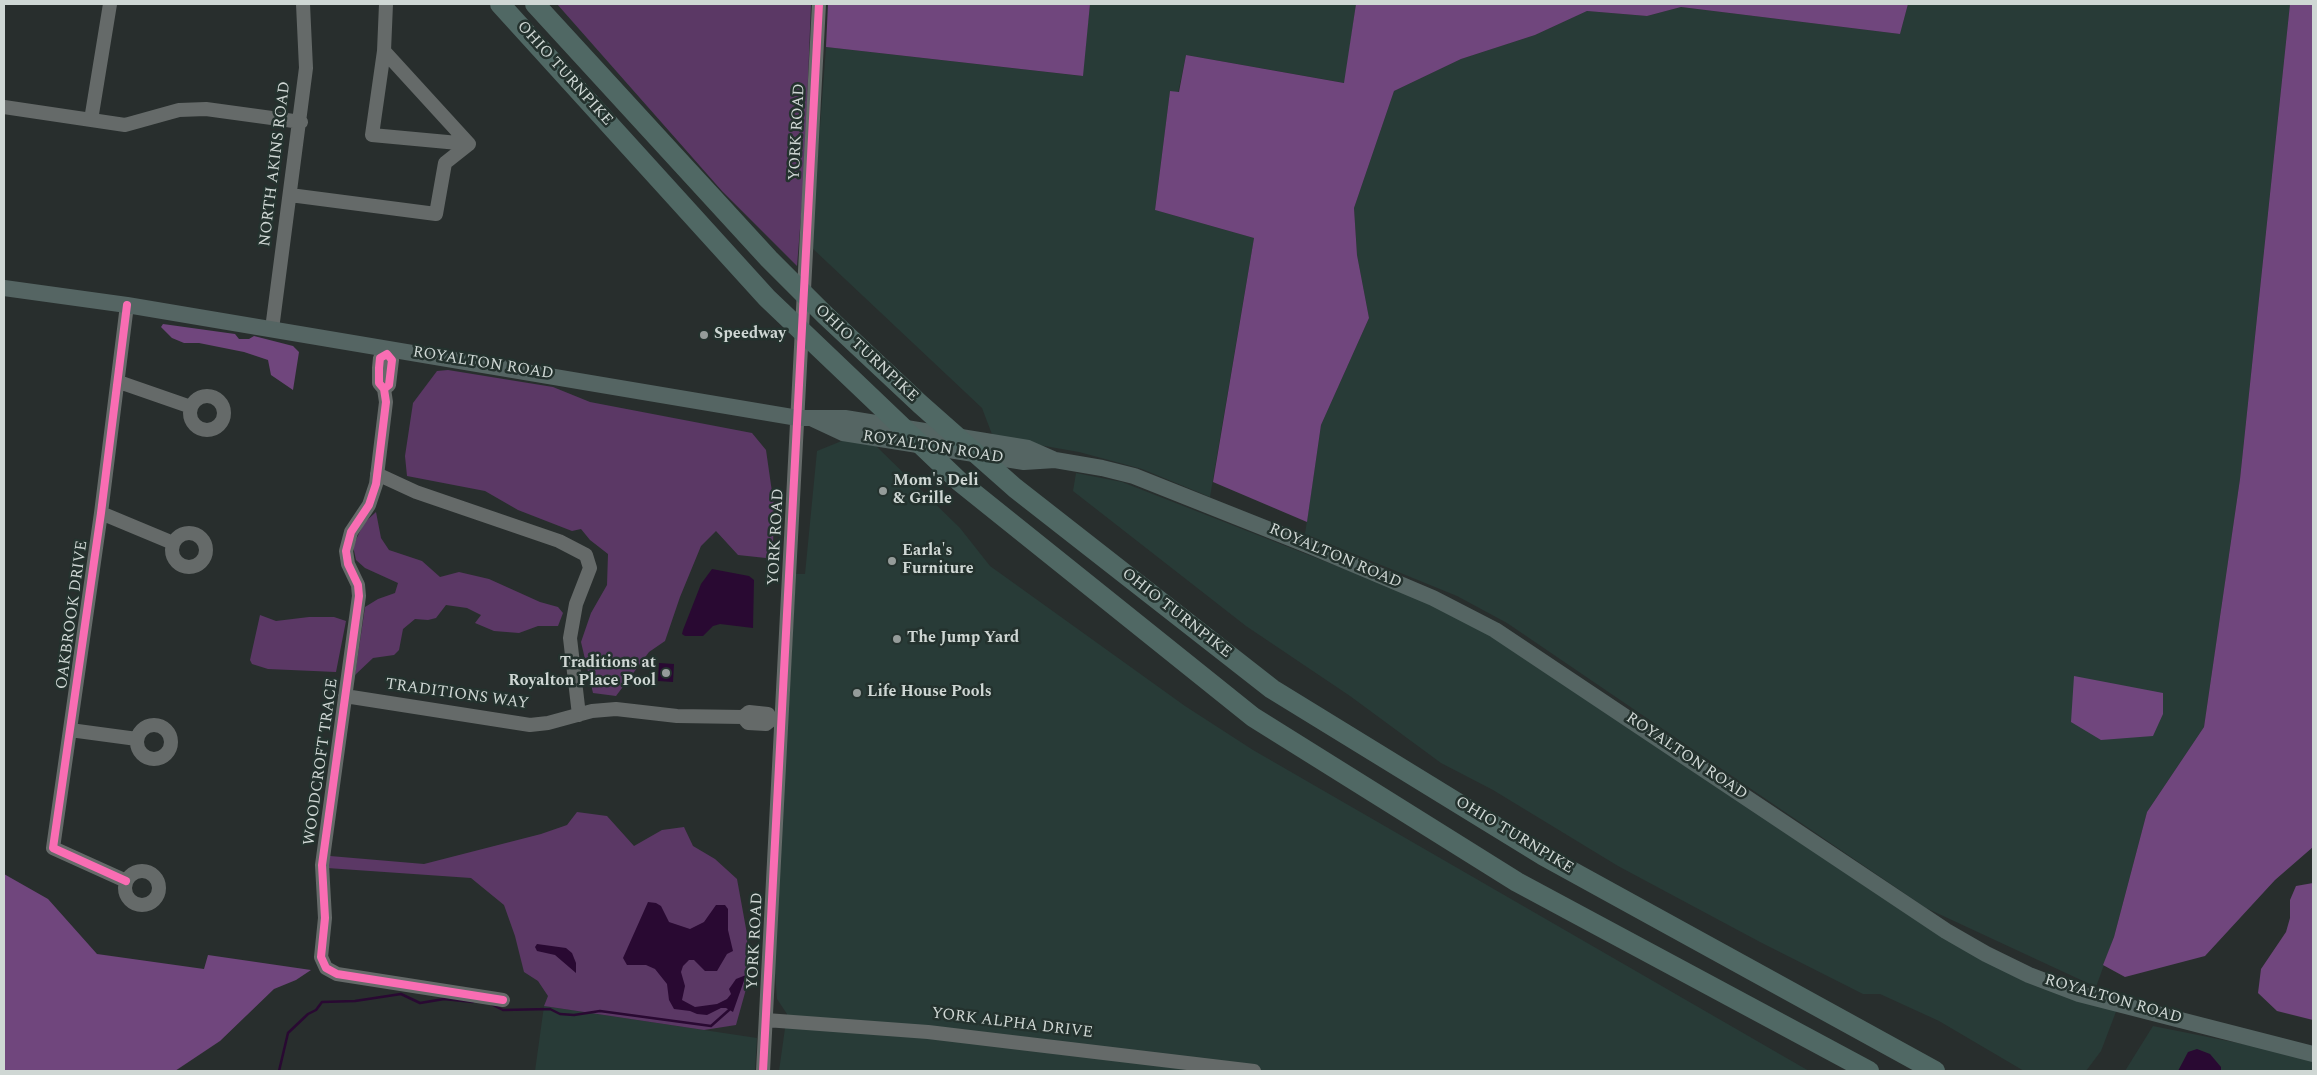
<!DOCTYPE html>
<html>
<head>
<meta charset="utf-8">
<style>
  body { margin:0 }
  #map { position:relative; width:2317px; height:1075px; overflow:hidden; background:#282e2d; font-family:Spectral,serif }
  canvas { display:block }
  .frame { position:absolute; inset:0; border:5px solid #cfd7d4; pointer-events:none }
</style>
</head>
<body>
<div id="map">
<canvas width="2317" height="1075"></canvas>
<div class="frame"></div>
</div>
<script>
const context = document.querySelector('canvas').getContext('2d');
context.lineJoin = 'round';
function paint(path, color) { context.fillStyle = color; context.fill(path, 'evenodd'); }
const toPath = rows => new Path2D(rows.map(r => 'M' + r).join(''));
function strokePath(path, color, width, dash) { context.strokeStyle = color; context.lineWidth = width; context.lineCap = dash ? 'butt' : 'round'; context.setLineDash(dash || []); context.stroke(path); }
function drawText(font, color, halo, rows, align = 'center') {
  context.font = font + ' Spectral,serif'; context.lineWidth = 5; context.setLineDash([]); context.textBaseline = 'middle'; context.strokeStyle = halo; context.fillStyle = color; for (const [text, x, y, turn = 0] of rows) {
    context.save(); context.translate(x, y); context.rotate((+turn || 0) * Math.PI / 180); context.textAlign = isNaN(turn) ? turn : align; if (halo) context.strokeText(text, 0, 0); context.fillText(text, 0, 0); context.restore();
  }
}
const built = toPath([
  [1090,4,1356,4,1345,83,1186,55,1178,93,1170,91,1155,210,1254,238,1210,497,1142,469,1079,452,993,437,982,408,811,247,826,47,1082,76],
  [1908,4,2290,4,2240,479,2204,727,2147,812,2114,937,2096,987,1926,908,1507,623,1457,596,1305,534,1321,425,1369,318,1357,255,1354,208,1394,91,1461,59,1535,35,1587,11,1647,16,1681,7,1900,34],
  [844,440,876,446,960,528,990,566,1185,706,1253,750,1809,1071,779,1071,787,1014,777,999,774,961,796,574,805,574,817,451],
  [1076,473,1122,482,1429,602,1476,624,1921,921,2117,1009,2101,1051,2086,1071,2024,1071,1939,1021,1880,994,1863,994,1760,942,1618,866,1493,790,1441,763,1350,696,1246,626,1073,491],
  [544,1006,757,1038,755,1071,535,1071],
  [2153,1026,2313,1058,2313,1071,2125,1071]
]);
const green = toPath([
  [557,4,811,4,804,179,797,266,722,191],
  [448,370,553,387,590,402,752,433,766,450,774,506,773,546,766,558,738,555,716,531,701,546,680,597,665,641,649,652,616,696,593,693,581,642,591,613,607,585,608,554,590,540,581,529,572,531,518,510,485,491,407,476,405,456,413,403,437,371],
  [376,512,381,538,389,550,422,561,440,577,459,572,489,579,540,602,558,607,563,613,558,626,538,626,519,633,494,631,475,623,481,615,467,608,446,605,436,618,428,620,415,619,403,629,399,650,394,655,373,658,355,675,365,607,378,599,395,593,398,583,365,568,356,560,353,546,364,523],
  [260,615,276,621,309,617,334,617,346,621,336,672,268,669,252,664,250,660],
  [577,812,607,816,634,846,662,830,684,827,693,846,715,859,737,879,747,934,748,982,736,1025,704,1030,544,1006,548,996,538,981,524,972,515,936,504,905,471,878,327,868,330,856,424,864,541,834,567,825]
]);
const forest = toPath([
  [828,4,1090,4,1083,76,826,47],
  [1356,4,1908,4,1900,34,1681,7,1647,16,1587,11,1535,35,1461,59,1394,91,1354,208,1357,255,1369,318,1321,425,1307,522,1213,482,1254,238,1155,210,1170,91,1179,92,1186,55,1344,83],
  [2290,4,2313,4,2313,847,2275,880,2205,956,2125,977,2103,965,2114,937,2147,812,2204,727,2240,479],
  [163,324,235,334,239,339,249,339,254,336,293,346,299,352,293,390,271,375,268,360,244,352,199,343,184,343,172,338,161,327],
  [2074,676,2163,693,2163,714,2153,736,2101,740,2071,722],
  [4,874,48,899,97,954,204,969,208,955,311,970,296,980,274,989,220,1041,175,1071,4,1071],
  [2313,883,2313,1020,2277,1011,2258,993,2261,969,2286,932,2290,918,2290,900,2296,886]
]);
const water = toPath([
  [712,569,749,576,754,580,753,628,720,624,713,626,703,636,685,636,682,634,683,630,701,584],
  [659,663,674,664,673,682,658,681],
  [648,902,656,903,661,906,669,922,690,929,704,922,716,905,725,905,728,909,728,930,733,951,727,954,717,971,705,971,694,960,689,960,683,966,681,972,685,986,682,1000,695,1007,717,1004,727,999,731,994,729,989,736,979,746,975,733,1012,726,1008,721,1008,707,1015,697,1014,690,1011,674,1009,669,1000,667,984,655,969,646,965,627,965,623,958],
  [537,944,566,948,572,953,576,963,576,973,555,955,537,951,535,947],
  [2197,1049,2210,1054,2221,1067,2221,1071,2178,1071,2188,1052]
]);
const stream = toPath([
  [491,1004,503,1010,550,1009,560,1014,574,1015,600,1011,711,1026,729,1010],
  [279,1071,288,1033,308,1014,316,1010,322,1002,355,1001,401,994,420,1003,444,999,473,1002]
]);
const minor = toPath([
  [386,4,384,51,372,135,469,144],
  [384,51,469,144],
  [4,107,125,125,179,110,206,109,301,122],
  [91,120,110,4],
  [290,195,436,214,445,163,469,144],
  [272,329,306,68,303,4],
  [119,382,191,407],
  [384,389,389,385,392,360,387,354,380,358,379,368,379,383,384,389,386,402,376,484,369,505,351,532,346,551,348,564,358,585,359,596,322,865,325,918,321,957,326,968,337,974,503,1000],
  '190 413a17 17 0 1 1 34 0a17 17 0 1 1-34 0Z',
  [377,474,416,492,559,541,586,555,590,568,576,604,570,638,579,715],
  [101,513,173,543],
  '172 550a17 17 0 1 1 34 0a17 17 0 1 1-34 0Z',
  [345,696,530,725,548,723,592,711,616,709,677,716,743,717,748,723,766,724,771,720,768,714,749,712,743,717],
  '137 742a17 17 0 1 1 34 0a17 17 0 1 1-34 0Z',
  [70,730,137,739],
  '125 888a17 17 0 1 1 34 0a17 17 0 1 1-34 0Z',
  [126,881,53,848,101,513,127,305],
  [766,1020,928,1032,1254,1071],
  [763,1071,819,4]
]);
const major = toPath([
  [4,288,127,305,798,418,845,418,1028,448,1053,459],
  [813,419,843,433,1024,462,1055,460,1102,468,1134,476,1310,546,1433,598,1495,630,1946,931,1986,954,2029,975,2079,994,2313,1054]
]);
const highway = toPath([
  [500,4,767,298,960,482,1253,717,1517,882,1869,1071],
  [535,4,769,259,825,315,920,404,1015,488,1272,689,1544,856,1935,1071]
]);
const cycleway = toPath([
  [384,389,389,385,392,360,387,354,380,358,379,368,379,383,384,389,386,402,376,484,369,505,351,532,346,551,348,564,358,585,359,596,322,865,325,918,321,957,326,968,337,974,503,1000],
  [126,881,53,848,101,513,127,305],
  [763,1071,819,4]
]);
const markers = [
  [704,335,5,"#959c9a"],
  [883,491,5,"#959c9a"],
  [892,561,5,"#959c9a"],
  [897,639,5,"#959c9a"],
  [666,673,5,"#959c9a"],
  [857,693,5,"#959c9a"]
];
const streetNames = [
  ["OHIO TURNPIKE",564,74,48],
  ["YORK ROAD",798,132,-87],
  ["NORTH AKINS ROAD",276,164,-83],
  ["OHIO TURNPIKE",866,354,43],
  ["ROYALTON ROAD",483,364,9],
  ["ROYALTON ROAD",933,448,9],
  ["YORK ROAD",777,537,-87],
  ["ROYALTON ROAD",1335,557,23],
  ["OHIO TURNPIKE",1176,614,38],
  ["OAKBROOK DRIVE",73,615,-82],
  ["TRADITIONS WAY",457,695,8],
  ["ROYALTON ROAD",1686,757,34],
  ["WOODCROFT TRACE",322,762,-82],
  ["OHIO TURNPIKE",1514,836,31],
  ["YORK ROAD",756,941,-87],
  ["ROYALTON ROAD",2113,1000,16],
  ["YORK ALPHA DRIVE",1012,1024,7]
];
const poiNames = [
  ["Speedway",714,335],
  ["Mom's Deli",893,482],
  ["& Grille",893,500],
  ["Earla's",902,552],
  ["Furniture",902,570],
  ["The Jump Yard",907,639],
  ["Traditions at",656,664,"right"],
  ["Royalton Place Pool",656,682,"right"],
  ["Life House Pools",867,693]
];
paint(built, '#283b37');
paint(green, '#5b3865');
paint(forest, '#70467d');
paint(water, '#290932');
strokePath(stream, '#290932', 2.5);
strokePath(minor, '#656a69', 14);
strokePath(major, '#556563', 16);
strokePath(highway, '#506864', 20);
strokePath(cycleway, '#f96db3', 8);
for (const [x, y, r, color] of markers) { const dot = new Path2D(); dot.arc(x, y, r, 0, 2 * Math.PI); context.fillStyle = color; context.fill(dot); strokePath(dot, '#24322e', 2); }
drawText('16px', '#cfd7d4', '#24322e', streetNames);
drawText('bold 16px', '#cfd7d4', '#24322e', poiNames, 'left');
</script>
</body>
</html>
